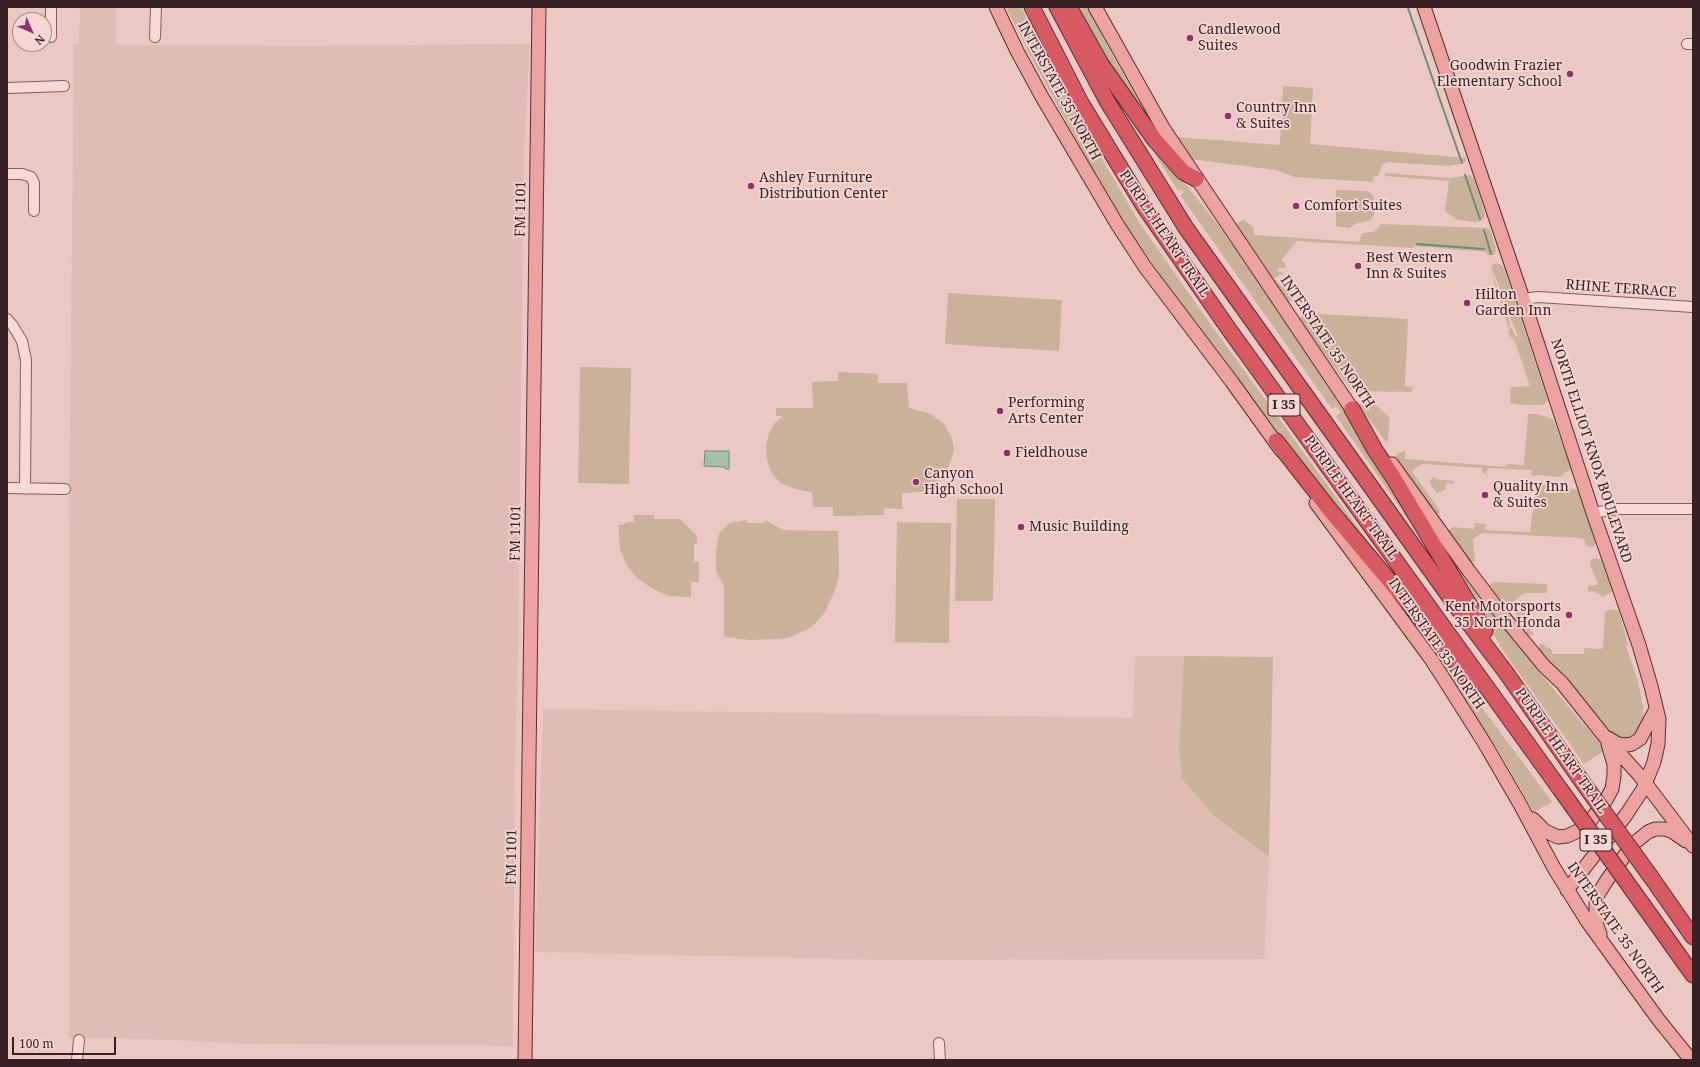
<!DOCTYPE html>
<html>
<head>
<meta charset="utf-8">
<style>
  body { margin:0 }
  #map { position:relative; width:1700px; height:1067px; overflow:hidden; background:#ecc8c5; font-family:"Noto Serif",serif }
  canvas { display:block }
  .frame { position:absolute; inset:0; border:8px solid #371f23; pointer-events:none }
  .north { position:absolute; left:12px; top:12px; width:40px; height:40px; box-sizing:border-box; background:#f4d7d4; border:1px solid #a88d8d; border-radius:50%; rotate:135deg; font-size:11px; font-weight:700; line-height:16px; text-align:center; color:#371f23 }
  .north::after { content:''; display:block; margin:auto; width:14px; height:18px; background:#922f6e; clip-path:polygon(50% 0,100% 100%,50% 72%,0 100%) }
  .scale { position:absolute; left:12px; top:1037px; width:104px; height:18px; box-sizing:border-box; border:2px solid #371f23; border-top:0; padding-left:5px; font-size:12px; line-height:14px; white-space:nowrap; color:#371f23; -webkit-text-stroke:3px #f4d7d4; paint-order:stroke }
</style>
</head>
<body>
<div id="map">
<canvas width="1700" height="1067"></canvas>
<div class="frame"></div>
<div class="north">N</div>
<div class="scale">100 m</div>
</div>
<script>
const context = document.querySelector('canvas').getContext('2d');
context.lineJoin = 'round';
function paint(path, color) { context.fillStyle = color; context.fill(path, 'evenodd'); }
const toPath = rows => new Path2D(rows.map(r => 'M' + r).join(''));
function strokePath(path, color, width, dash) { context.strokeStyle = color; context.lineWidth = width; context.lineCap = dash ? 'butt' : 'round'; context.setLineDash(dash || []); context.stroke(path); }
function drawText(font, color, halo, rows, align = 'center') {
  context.font = font + ' "Noto Serif",serif'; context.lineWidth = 3.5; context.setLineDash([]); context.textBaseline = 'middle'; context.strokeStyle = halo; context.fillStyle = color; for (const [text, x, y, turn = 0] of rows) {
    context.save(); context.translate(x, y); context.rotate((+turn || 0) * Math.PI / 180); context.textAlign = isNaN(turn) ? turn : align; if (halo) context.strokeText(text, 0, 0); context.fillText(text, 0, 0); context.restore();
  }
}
const farmland = toPath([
  [80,7,116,7,116,45,303,46,530,44,524,150,518,654,515,767,513,1046,255,1044,147,1039,69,1038,69,534,74,44,79,44],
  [1135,656,1184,656,1179,748,1213,815,1269,857,1264,959,886,960,535,952,543,709,1133,718]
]);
const green = toPath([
  [1006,7,1021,7,1044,56,1096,149,1139,222,1204,315,1367,540,1363,543,1184,310,1128,228,1085,156,1033,61],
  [1078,7,1087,7,1116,62,1157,130,1115,72],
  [1283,86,1313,88,1310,144,1466,158,1466,161,1460,164,1449,166,1387,162,1382,165,1378,176,1374,176,1372,182,1295,177,1276,170,1190,159,1177,137,1278,145,1280,143],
  [1130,114,1219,226,1345,407,1414,521,1410,522,1336,416,1341,412,1336,406,1332,409,1180,195,1184,192,1181,189,1178,191],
  [1385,173,1450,178,1470,175,1474,178,1485,214,1483,219,1479,222,1471,222,1458,220,1447,213,1445,211,1449,181,1385,176],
  [1336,190,1367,191,1372,195,1375,202,1374,215,1372,218,1369,221,1357,223,1349,228,1336,226],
  [1244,220,1254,228,1254,235,1359,242,1361,236,1363,233,1373,232,1379,227,1381,224,1488,228,1491,231,1496,250,1494,255,1487,255,1486,252,1414,246,1413,248,1297,241,1281,260,1286,264,1285,268,1278,268,1278,271,1284,273,1274,278,1281,286,1284,285,1289,288,1295,297,1295,301,1287,301,1284,300,1236,225,1237,223],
  [1495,263,1500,264,1504,268,1548,401,1543,405,1523,405,1510,403,1511,387,1530,386,1515,342,1508,333,1511,326,1516,337,1518,336,1506,308,1503,295,1491,267],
  [1490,270,1502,297,1510,324,1509,330,1507,322],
  [948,293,1062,300,1059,351,945,344],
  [1305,313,1408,319,1405,386,1413,387,1412,392,1352,391,1300,321,1301,316],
  [580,367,631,368,629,484,578,483],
  [838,372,878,374,878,383,907,383,909,408,931,414,944,424,952,438,954,451,948,469,940,481,931,488,920,492,902,493,902,509,884,508,884,515,833,516,833,507,813,507,812,492,795,489,780,483,771,472,767,460,766,446,769,433,775,423,783,416,776,416,776,408,813,408,812,382,838,381],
  [1366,402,1376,405,1390,418,1388,441,1386,442,1359,406,1362,403],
  [1528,414,1537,414,1550,418,1554,421,1572,470,1565,472,1561,477,1538,475,1534,476,1531,475,1532,470,1488,468,1486,474,1482,472,1482,468,1422,464,1413,470,1413,473,1439,509,1440,514,1434,513,1395,457,1398,453,1405,451,1405,458,1406,459,1505,467,1507,464,1524,465],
  [1433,477,1436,478,1436,479,1454,481,1454,484,1446,483,1445,490,1437,493,1429,482],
  [1536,485,1564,485,1570,489,1579,490,1596,539,1596,543,1594,546,1591,547,1586,546,1584,539,1581,538,1482,533,1473,539,1475,562,1469,561,1448,531,1453,527,1474,529,1475,523,1486,524,1485,530,1530,532],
  [957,499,995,499,993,601,955,601],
  [634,515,654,515,654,519,680,519,697,536,697,543,694,544,694,562,699,562,699,582,691,582,691,597,669,596,653,589,637,578,626,564,620,548,618,525,625,524,626,522,634,522],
  [747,520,747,523,764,523,765,521,767,521,783,530,838,531,839,574,836,588,825,612,813,626,806,630,788,638,779,639,750,640,724,637,724,587,716,571,716,552,719,533,730,523],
  [897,522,951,523,949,643,895,642],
  [1446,548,1486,603,1484,606,1486,609,1489,606,1538,671,1603,747,1604,751,1584,764,1504,652,1484,618,1486,616,1484,612,1481,613,1442,550],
  [1597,558,1603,561,1614,591,1602,597,1600,594,1592,591,1588,592,1588,586,1596,585,1598,583,1590,565,1590,561,1592,559],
  [1493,582,1547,584,1547,593,1524,593,1510,605,1503,605,1488,586],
  [1527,602,1524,621,1534,634,1533,635,1528,635,1526,632,1527,631,1526,629,1524,630,1515,619,1516,612],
  [1404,604,1440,651,1552,802,1534,812,1498,750,1459,692,1462,689,1460,687,1457,689,1399,608],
  [1610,609,1619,611,1628,645,1626,646,1638,682,1643,706,1644,720,1639,732,1631,738,1625,739,1612,734,1539,650,1540,643,1552,650,1552,654,1584,654,1584,648,1601,649,1603,647,1605,612],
  [1184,656,1273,657,1269,857,1213,815,1182,779,1179,748]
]);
const water = toPath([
  [705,451,729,451,729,469,725,469,725,467,704,466,705,451]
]);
const stream = toPath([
  [1408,8,1462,163],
  [1465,175,1480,219],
  [1484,230,1491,254],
  [1417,244,1484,249]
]);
const minor = toPath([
  [51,37,51,7],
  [155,37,156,7],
  [1687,44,1693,44],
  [7,88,64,86],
  [7,174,22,174,31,177,34,183,34,211],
  [1523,299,1538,297,1693,307],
  [7,319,13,326,22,341,26,360,25,489],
  [7,488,65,489],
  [1593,513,1617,509,1693,509],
  [939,1043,940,1060],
  [77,1060,79,1040]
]);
const major = toPath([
  [996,7,1017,51,1042,97,1117,224,1145,267,1232,382,1281,450],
  [1095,7,1163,128,1358,418],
  [1424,7,1523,299,1593,513,1639,645,1651,686,1659,719,1658,744,1654,762,1643,789,1626,815,1567,890],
  [1392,464,1469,571,1503,616,1544,666,1562,683,1605,737,1640,776,1693,846],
  [1316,503,1431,659,1449,687,1485,744,1521,806,1554,868,1587,921,1658,1019,1691,1060],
  [1608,738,1618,744,1626,745,1632,744,1640,739,1656,709],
  [1533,819,1545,831,1558,837,1567,836,1578,831,1590,821,1606,800,1612,789,1614,776,1614,764,1608,744],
  [1600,934,1597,926,1596,916,1596,904,1597,896,1607,880,1633,844,1648,832,1655,829,1665,829,1673,832,1686,841],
  [525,1060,539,7]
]);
const highway = toPath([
  [1032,7,1081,103,1145,208,1228,328,1560,789],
  [1057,7,1107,101,1186,228,1464,617,1507,674,1578,776],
  [1069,7,1101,64,1154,139,1183,172,1196,179],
  [1352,409,1375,450,1393,477,1485,631],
  [1276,441,1330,510,1431,630,1464,673,1476,684],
  [1651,877,1693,937],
  [1633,891,1693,975]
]);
const highwayBridge = toPath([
  [1578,776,1651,877],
  [1560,789,1633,891]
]);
const markers = [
  [1190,38,4,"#922f6e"],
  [1570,74,4,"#922f6e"],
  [1228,116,4,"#922f6e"],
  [751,186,4,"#922f6e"],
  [1296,206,4,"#922f6e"],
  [1358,266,4,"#922f6e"],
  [1467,303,4,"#922f6e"],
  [1000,411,4,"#922f6e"],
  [1007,453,4,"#922f6e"],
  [916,482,4,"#922f6e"],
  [1485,495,4,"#922f6e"],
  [1021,527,4,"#922f6e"],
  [1569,615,4,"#922f6e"]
];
const shields = [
  [1284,405,32],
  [1596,840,32]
];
const shieldNames = [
  ["I 35",1284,405],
  ["I 35",1596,840]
];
const poiNames = [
  ["Candlewood",1198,30],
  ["Suites",1198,46],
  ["Goodwin Frazier",1562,66,"right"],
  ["Elementary School",1562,82,"right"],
  ["Country Inn",1236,108],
  ["& Suites",1236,124],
  ["Ashley Furniture",759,178],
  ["Distribution Center",759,194],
  ["Comfort Suites",1304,206],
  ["Best Western",1366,258],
  ["Inn & Suites",1366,274],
  ["Hilton",1475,295],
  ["Garden Inn",1475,311],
  ["Performing",1008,403],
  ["Arts Center",1008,419],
  ["Fieldhouse",1015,453],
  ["Canyon",924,474],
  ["High School",924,490],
  ["Quality Inn",1493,487],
  ["& Suites",1493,503],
  ["Music Building",1029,527],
  ["Kent Motorsports",1561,607,"right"],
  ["35 North Honda",1561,623,"right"]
];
const streetNames = [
  ["INTERSTATE 35 NORTH",1059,91,61],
  ["FM 1101",521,209,-89],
  ["PURPLE HEART TRAIL",1164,234,56],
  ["RHINE TERRACE",1621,289,4],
  ["INTERSTATE 35 NORTH",1327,342,56],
  ["NORTH ELLIOT KNOX BOULEVARD",1591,451,72],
  ["PURPLE HEART TRAIL",1351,498,54],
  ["FM 1101",516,533,-89],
  ["INTERSTATE 35 NORTH",1436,644,55],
  ["PURPLE HEART TRAIL",1561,751,55],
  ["FM 1101",512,857,-89],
  ["INTERSTATE 35 NORTH",1615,928,55]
];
paint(farmland, '#e1bcb3');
paint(green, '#cab199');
paint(water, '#a6bfa8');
strokePath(water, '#6d8d71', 1);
strokePath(stream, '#6d8d71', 2);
strokePath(minor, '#865c60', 12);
strokePath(major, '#543036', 15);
strokePath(highway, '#543036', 17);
strokePath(minor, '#f7dad8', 10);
strokePath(major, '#eda39f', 13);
strokePath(highway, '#d75a63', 15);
strokePath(highwayBridge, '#543036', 17, []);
strokePath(highwayBridge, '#d75a63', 15);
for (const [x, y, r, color] of markers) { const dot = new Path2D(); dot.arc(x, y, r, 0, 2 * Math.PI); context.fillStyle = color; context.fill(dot); strokePath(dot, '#f4d7d4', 1.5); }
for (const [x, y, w] of shields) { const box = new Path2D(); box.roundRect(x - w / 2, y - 11, w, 22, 3); context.fillStyle = '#f4d7d4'; context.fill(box); strokePath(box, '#371f23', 1); }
drawText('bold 13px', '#371f23', null, shieldNames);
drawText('14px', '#371f23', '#f4d7d4', poiNames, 'left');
drawText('14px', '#371f23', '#f4d7d4', streetNames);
</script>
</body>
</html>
